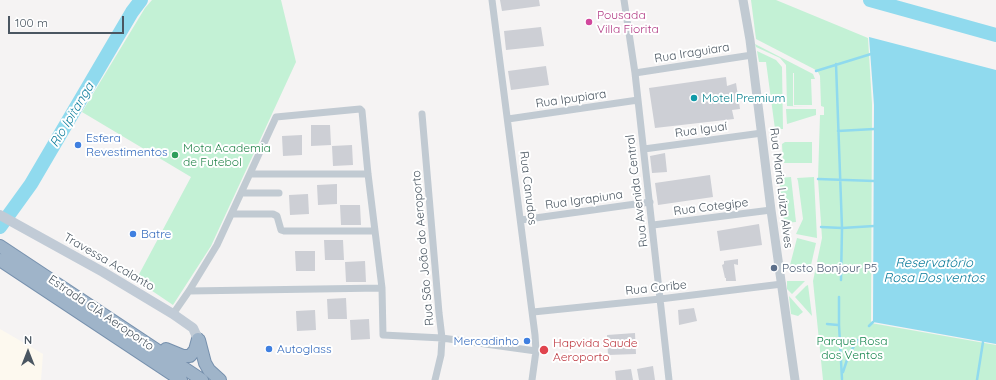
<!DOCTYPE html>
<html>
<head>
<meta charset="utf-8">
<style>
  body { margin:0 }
  #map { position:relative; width:996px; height:380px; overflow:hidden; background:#f5f3f3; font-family:Quicksand,sans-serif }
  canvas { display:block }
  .north { position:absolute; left:8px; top:332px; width:40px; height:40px; -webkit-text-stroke:3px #fff; paint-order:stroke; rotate:0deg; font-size:11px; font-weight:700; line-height:16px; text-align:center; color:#4a5661 }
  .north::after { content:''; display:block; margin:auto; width:14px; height:18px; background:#4a5661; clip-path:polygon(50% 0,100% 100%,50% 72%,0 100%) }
  .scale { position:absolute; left:8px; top:16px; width:116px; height:18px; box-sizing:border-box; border:2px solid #4a5661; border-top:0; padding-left:5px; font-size:12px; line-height:14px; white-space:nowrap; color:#4a5661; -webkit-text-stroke:3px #fff; paint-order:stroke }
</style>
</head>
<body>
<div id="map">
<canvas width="996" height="380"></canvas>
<div class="north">N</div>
<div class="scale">100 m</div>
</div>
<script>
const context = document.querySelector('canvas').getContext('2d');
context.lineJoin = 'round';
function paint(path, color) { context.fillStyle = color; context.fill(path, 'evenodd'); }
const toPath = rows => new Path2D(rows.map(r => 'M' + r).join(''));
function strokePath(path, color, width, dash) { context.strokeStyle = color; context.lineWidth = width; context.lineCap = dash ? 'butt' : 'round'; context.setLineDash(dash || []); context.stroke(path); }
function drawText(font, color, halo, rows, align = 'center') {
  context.font = font + ' Quicksand,sans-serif'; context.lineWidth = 4; context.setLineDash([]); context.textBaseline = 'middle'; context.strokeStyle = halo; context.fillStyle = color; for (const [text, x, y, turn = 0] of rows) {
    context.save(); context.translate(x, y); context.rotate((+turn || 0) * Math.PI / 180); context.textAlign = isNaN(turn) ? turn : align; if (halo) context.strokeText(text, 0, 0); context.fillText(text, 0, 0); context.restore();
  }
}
const commercial = toPath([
  [0,329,43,354,41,380,0,380]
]);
const green = toPath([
  [152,0,281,0,296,62,211,246,173,305,136,280,191,177,82,112,145,8],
  [751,0,776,0,868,38,872,104,871,323,996,345,996,380,823,380,813,281,822,238,818,179,820,115,824,115,824,107,821,106,820,76,818,72,814,69,756,39],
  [755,44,813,74,815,79,811,79,812,105,794,105,794,73,793,73,793,106,811,107,787,106,786,65,780,58,756,47],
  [757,51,776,60,782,67,783,129,775,129,766,62,759,62],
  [786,109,816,109,816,115,787,124],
  [785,142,812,142,812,163,783,163,782,144],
  [791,177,796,222,784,223,779,178],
  [814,177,817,238,796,234,803,219,798,181,797,178],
  [797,238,816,243,809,274,789,269],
  [787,281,805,281,792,294,787,289],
  [808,285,812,316,795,297,806,286],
  [789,296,803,312,798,316,791,314]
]);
const water = toPath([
  [869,37,996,70,996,344,873,322,874,105]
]);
const stream = toPath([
  [836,64,842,228,841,280],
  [816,71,871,54],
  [838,131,874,129],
  [818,179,874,181],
  [821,227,842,228,874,226],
  [839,297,839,325,842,379],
  [827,324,838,325],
  [869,326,873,322],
  [843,372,849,354,858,340],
  [977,380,983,342]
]);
const river = toPath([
  [870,0,996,35],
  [0,227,31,184,132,12,141,0]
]);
const building = toPath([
  [500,0,539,0,540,6,502,11],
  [541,27,544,46,506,50,504,31],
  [546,66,549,85,511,90,508,71],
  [726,77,727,86,736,83,740,109,732,110,734,119,655,128,649,88],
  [311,125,330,125,331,145,311,146],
  [302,135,302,155,283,156,282,136],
  [352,145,353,165,333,166,332,146],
  [665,153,667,172,652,173,650,156],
  [710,175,713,197,658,205,655,183],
  [337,184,337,204,318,205,317,185],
  [308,194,309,214,290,215,289,195],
  [340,205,360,205,361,225,341,225],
  [759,224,762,245,720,251,717,231],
  [324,240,343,240,344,260,325,260],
  [295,251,315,251,315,271,296,271],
  [738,259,738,265,734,264,736,281,726,281,726,278,725,278,722,265,724,264,724,261],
  [365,261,366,282,346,282,345,262],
  [346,298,347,319,328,319,327,299],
  [694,308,697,321,679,325,678,310],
  [315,310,316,330,297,331,296,311],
  [369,319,370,339,351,340,350,320],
  [635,333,636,354,608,355,607,335],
  [653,366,655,380,639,380,637,369],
  [631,369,633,380,616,380,615,371]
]);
const minor = toPath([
  [492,0,535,335,536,351,532,380],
  [624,0,635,73,669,380],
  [635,73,752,55],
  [422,114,439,313,442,338,441,355,435,380],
  [508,119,638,100],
  [644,149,762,133],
  [250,174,368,174],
  [242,193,279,193],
  [232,214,273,214,277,216,281,230,284,231,374,231],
  [521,220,650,202],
  [653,225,771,210],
  [189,291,382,288],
  [533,312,660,299,782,284],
  [173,314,189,291,217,245,276,117,360,109,362,111,368,174,382,288,383,335,442,338,536,351]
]);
const tertiary = toPath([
  [743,0,750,40,771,210,795,380]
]);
const secondary = toPath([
  [0,215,103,272,173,314,193,328,198,339]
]);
const trunk = toPath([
  [0,246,202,380],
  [0,260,181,380],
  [199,340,205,363,209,370,220,380],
  [166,349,183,356,190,356,195,350,198,339]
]);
const markers = [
  [589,22,4,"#d1479c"],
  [694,98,4,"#0f9aa8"],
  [78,145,4,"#3f7fe0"],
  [175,155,4,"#2e9e5b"],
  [133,234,4,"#3f7fe0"],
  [774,268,4,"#5c6f8a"],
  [527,341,4,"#3f7fe0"],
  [269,349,4,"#3f7fe0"],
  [544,350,5,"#e0444e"]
];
const hotelNames = [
  ["Pousada",597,15],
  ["Villa Fiorita",597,29]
];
const streetNames = [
  ["Rua Iraguiara",692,53,-9],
  ["Rua Ipupiara",571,99,-8],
  ["Rua Iguaí",701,130,-8],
  ["Rua Canudos",528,188,83],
  ["Rua Maria Luiza Alves",781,188,83],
  ["Rua Avenida Central",637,191,-97],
  ["Rua Igrapiuna",584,200,-8],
  ["Rua Cotegipe",711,207,-7],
  ["Rua São João do Aeroporto",423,248,-95],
  ["Travessa Acalanto",109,262,30],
  ["Rua Coribe",656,288,-6],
  ["Estrada CIA Aeroporto",101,313,34]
];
const cultureNames = [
  ["Motel Premium",702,98]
];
const shopNames = [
  ["Esfera",86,138],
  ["Revestimentos",86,152],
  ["Batre",141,234],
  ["Mercadinho",519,341,"right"],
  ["Autoglass",277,349]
];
const leisureNames = [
  ["Mota Academia",183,148],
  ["de Futebol",183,162]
];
const serviceNames = [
  ["Posto Bonjour P5",782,268]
];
const parkNames = [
  ["Parque Rosa",852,341],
  ["dos Ventos",852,355]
];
const healthNames = [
  ["Hapvida Saude",553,343],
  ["Aeroporto",553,357]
];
const waterNames = [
  ["Rio Ipitanga",72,115,-59],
  ["Reservatório",934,263],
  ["Rosa Dos ventos",934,278]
];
paint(commercial, '#fdf9ef');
paint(green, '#c3f1d5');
paint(water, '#90daee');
strokePath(stream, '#90daee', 2.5);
strokePath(river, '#90daee', 14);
paint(building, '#cdcfd5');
strokePath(trunk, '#7690ad', 14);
strokePath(minor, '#c1cad2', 7);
strokePath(tertiary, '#c1cad2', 9);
strokePath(secondary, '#c1cbd6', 10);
strokePath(trunk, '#9fb4c9', 12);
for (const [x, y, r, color] of markers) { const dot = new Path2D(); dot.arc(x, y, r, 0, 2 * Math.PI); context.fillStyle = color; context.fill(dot); strokePath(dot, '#fff', 1.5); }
drawText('12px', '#b23c85', '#fff', hotelNames, 'left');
drawText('12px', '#4a5661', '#fff', streetNames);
drawText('12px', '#0d838f', '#fff', cultureNames, 'left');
drawText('12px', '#366cbe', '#fff', shopNames, 'left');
drawText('12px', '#27864d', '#fff', leisureNames, 'left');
drawText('12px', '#4e5e75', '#fff', serviceNames, 'left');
drawText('12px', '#17864f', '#fff', parkNames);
drawText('12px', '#be3a42', '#fff', healthNames, 'left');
drawText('italic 13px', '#0c7c9b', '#fff', waterNames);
</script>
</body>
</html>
